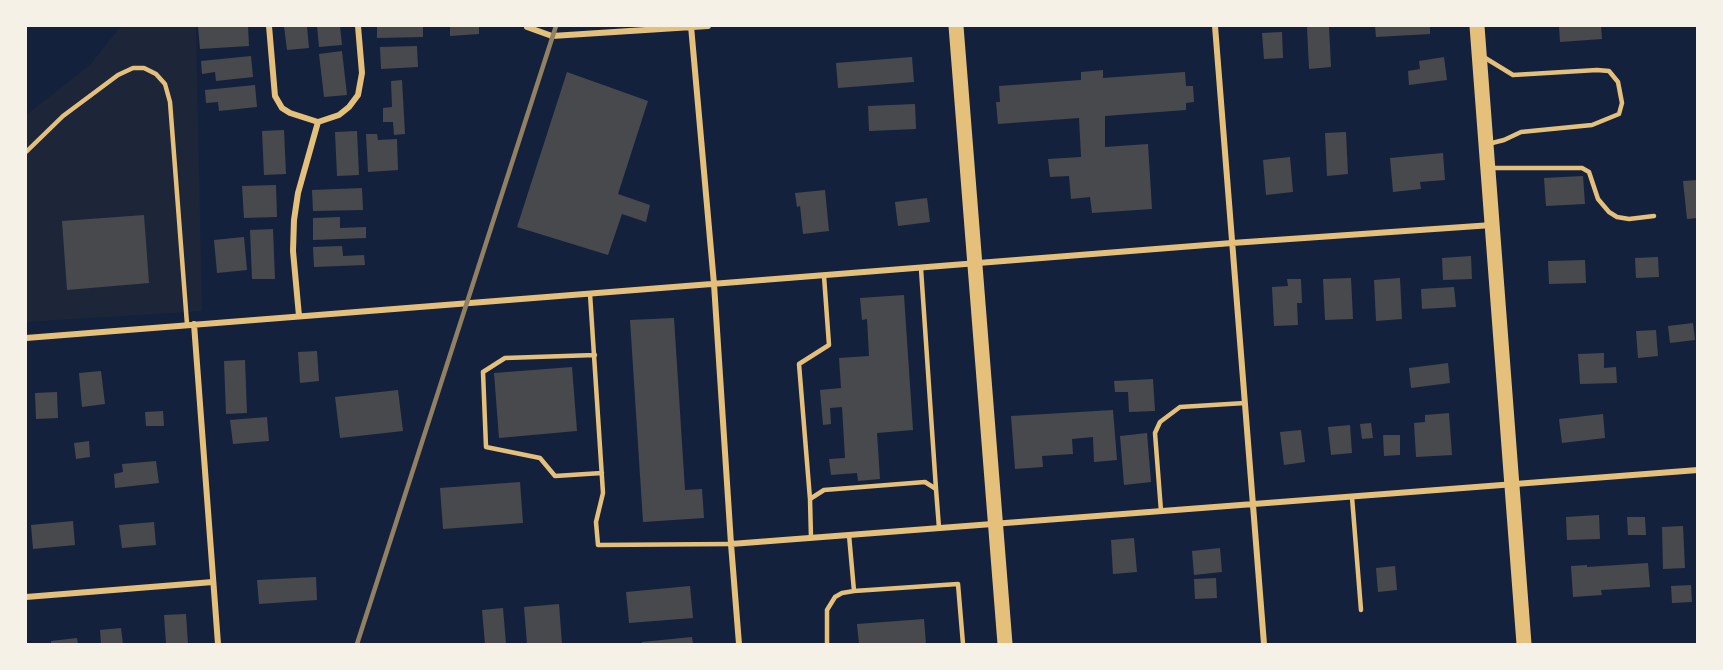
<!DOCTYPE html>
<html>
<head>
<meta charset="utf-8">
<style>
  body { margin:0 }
  #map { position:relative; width:1723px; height:670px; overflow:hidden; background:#14213d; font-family:"DejaVu Sans",sans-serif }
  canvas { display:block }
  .frame { position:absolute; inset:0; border:27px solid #f6f1e7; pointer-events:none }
</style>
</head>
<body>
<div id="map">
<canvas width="1723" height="670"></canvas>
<div class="frame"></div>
</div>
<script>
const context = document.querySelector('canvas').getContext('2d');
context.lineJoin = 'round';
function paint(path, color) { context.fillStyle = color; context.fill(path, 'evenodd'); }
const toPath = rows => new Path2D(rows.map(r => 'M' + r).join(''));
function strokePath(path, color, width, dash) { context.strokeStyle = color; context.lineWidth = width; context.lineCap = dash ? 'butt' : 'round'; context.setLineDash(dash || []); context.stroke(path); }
const green = toPath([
  [121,26,196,26,202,311,26,322,26,115,90,65]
]);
const building = toPath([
  [198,26,248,26,249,46,200,49],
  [284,26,307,26,309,48,287,50],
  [317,26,340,26,342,45,319,47],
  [377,26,423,26,423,37,377,38],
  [450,26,479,26,479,34,450,36],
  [1329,26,1331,67,1309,69,1307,27],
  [1375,26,1430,26,1430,34,1376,37],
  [1559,26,1601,26,1602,39,1560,42],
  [1282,32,1283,58,1264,59,1262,33],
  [417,46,418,67,381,69,380,47],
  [342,51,347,95,324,97,319,54],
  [251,56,253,77,216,81,215,72,202,74,201,61],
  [912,57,914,82,838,88,836,63],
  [1444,57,1447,80,1409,85,1408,71,1420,69,1419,61],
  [1103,70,1103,78,1185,72,1186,86,1193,86,1194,102,1186,103,1186,110,1105,116,1105,147,1148,144,1152,209,1092,213,1090,197,1071,199,1069,176,1050,177,1048,159,1081,157,1079,118,998,124,996,102,1000,102,999,86,1081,80,1081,72],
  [567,72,648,101,618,194,650,205,646,222,622,214,608,255,517,227],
  [402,80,405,134,394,135,393,122,383,122,383,108,392,107,391,81],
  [255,85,257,107,219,111,218,102,206,103,205,90],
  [915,104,916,129,869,131,868,106],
  [284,130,286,174,264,175,262,131],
  [357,131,359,175,337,176,335,132],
  [1346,132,1348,174,1327,176,1325,133],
  [366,134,377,134,378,140,397,139,398,170,368,172],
  [1443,153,1445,180,1420,182,1421,189,1393,192,1390,158],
  [1290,157,1293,192,1266,195,1263,160],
  [1583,176,1585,204,1546,206,1544,178],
  [1698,180,1698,218,1687,219,1683,181],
  [276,185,277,217,244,218,242,186],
  [362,188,363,210,313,211,312,190],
  [825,190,829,231,803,234,800,206,797,207,795,193],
  [927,198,930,222,898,226,895,202],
  [144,215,149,283,67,290,62,221],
  [340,217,340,228,366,227,366,238,313,240,313,218],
  [273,229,275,279,252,279,250,230],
  [244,237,247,270,217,273,214,240],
  [342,246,343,256,364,255,365,265,314,267,313,247],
  [1471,256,1472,279,1443,280,1442,258],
  [1658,257,1659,277,1636,278,1635,258],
  [1585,260,1586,283,1549,284,1548,261],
  [1351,278,1353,319,1325,320,1323,279],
  [1400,278,1402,319,1376,321,1374,280],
  [1287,279,1301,279,1302,303,1297,303,1298,325,1274,326,1272,287,1288,286],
  [1454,287,1456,307,1422,309,1421,289],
  [904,295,913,430,877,433,880,479,858,481,857,473,831,475,829,459,845,458,842,407,830,408,831,424,823,425,820,390,841,388,839,358,869,356,867,319,862,320,860,298],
  [674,318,685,490,702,489,704,518,643,522,630,320],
  [1693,323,1695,340,1670,343,1668,326],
  [1656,330,1658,356,1638,358,1636,331],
  [317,351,319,381,300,383,298,352],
  [1604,353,1604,368,1616,367,1617,383,1580,384,1578,354],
  [245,360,247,413,226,414,224,361],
  [1448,363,1450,383,1411,388,1409,368],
  [572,367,577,431,499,438,494,373],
  [101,371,105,404,82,407,79,373],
  [1153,379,1155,411,1129,412,1128,392,1115,392,1114,381],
  [398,390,403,431,340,438,335,397],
  [57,392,58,418,36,419,35,393],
  [1113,410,1117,460,1094,462,1093,437,1072,439,1073,454,1042,456,1043,467,1015,469,1011,416],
  [163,411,164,426,146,426,145,412],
  [1449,413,1452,455,1416,457,1414,423,1425,422,1425,415],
  [1603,414,1605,438,1562,443,1559,419],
  [267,417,269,441,233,444,230,420],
  [1371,423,1373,438,1362,439,1360,424],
  [1350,425,1352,453,1331,455,1328,427],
  [1301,430,1305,462,1284,465,1280,432],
  [1147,433,1151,482,1124,485,1120,436],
  [1383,435,1400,435,1400,455,1384,456],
  [89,441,90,457,76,459,74,443],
  [156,461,159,483,115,488,114,474,123,472,122,464],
  [520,482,523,523,443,529,440,488],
  [1599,515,1600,539,1567,540,1566,517],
  [1627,517,1645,517,1646,535,1628,535],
  [73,521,75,545,33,549,31,525],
  [154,522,156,545,122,548,119,525],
  [1683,526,1685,568,1663,569,1662,527],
  [1134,538,1137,572,1113,574,1111,540],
  [1220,548,1222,572,1194,575,1192,551],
  [1648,563,1650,587,1601,590,1602,595,1573,597,1571,566,1587,565,1587,567],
  [1395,566,1397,590,1378,592,1376,568],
  [316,577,317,600,259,604,257,580],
  [1216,578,1217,598,1195,599,1194,579],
  [1691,585,1692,602,1672,603,1671,586],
  [690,586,693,618,629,623,626,592],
  [559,604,562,644,527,644,524,607],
  [503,608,506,644,485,644,482,610],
  [186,614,188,644,166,644,164,615],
  [924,619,926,644,859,644,857,624],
  [121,628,123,644,101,644,100,630],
  [692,637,693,644,642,644,642,642],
  [77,638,78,644,51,644,51,641]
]);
const service = toPath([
  [1482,56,1513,75,1597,70,1609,71,1618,82,1622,103,1619,114,1592,125,1521,132,1504,140,1488,144],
  [26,152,63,116,118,75,133,68,144,68,156,74,165,84,170,102,187,324],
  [1490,168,1582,168,1589,172,1598,199,1609,212,1617,217,1629,219,1654,216],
  [921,269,936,489],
  [590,294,603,493,596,522,598,545,731,544],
  [595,355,505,358,483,372,486,447,540,458,555,476,602,473],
  [1352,497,1361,610],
  [810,499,799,364,829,345,824,276],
  [1161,511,1155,433,1160,422,1180,407,1245,403],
  [849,535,854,591,958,584,963,644],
  [811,538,810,499,824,490,925,482,936,489,939,528],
  [827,644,827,610,835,597,842,593,854,591]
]);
const minor = toPath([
  [269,26,275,96,282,108,290,113,318,122,339,115,349,107,358,95,362,73,358,26],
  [691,26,714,284,731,544,739,644],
  [1215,26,1264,644],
  [527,27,552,36,708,26],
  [299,316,293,251,294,220,298,193,318,122],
  [194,324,218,644],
  [26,338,1232,243,1492,225],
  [731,544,1698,470],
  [26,597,213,582]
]);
const primary = toPath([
  [956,26,1005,644],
  [1477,26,1524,644]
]);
const rail = toPath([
  [357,644,556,26]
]);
paint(green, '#1d2539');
paint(building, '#48494c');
strokePath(service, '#e5c07b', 4.5);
strokePath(minor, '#e5c07b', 6);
strokePath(primary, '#e5c07b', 15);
strokePath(rail, '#918062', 4.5);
</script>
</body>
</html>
